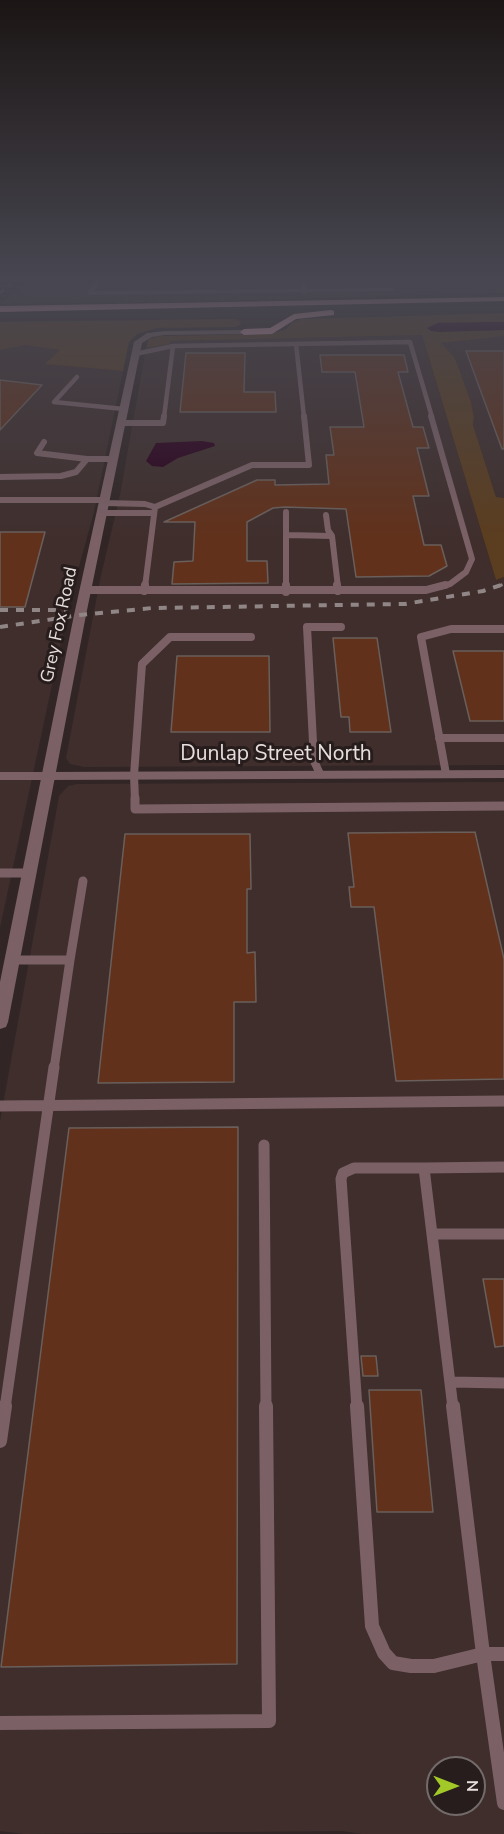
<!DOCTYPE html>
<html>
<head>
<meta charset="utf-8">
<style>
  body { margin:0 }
  #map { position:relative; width:504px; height:1834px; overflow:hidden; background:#312625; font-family:"Nunito Sans",sans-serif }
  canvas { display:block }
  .north { position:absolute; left:426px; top:1756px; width:60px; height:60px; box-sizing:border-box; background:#271d1c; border:2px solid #736b6a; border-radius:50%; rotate:90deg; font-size:16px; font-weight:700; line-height:24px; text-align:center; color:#e6dfde }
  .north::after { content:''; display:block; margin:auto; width:21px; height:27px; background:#a2c927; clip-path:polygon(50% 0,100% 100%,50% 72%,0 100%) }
</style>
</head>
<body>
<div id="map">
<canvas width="504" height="1834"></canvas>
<div class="north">N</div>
</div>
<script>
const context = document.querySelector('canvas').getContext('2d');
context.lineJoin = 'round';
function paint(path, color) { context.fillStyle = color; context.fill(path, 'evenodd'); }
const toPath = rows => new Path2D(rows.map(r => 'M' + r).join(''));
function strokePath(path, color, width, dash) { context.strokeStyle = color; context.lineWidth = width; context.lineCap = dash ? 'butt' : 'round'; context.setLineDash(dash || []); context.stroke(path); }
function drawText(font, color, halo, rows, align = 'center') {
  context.font = font + ' "Nunito Sans",sans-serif'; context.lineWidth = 6; context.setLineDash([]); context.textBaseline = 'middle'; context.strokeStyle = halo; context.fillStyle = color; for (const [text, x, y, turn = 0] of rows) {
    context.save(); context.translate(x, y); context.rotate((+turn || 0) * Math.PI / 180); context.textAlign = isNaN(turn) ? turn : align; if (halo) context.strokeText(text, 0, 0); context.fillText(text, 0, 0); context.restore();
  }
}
const built = toPath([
  [27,282,504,282,504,293,187,302,0,304],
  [422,335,496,580,504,577,504,765,84,767,70,764,66,758,101,575,120,495,146,348,169,344,171,341],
  [495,336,504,336,504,498,496,497,473,425,474,417,471,402,455,358,440,343],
  [32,345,61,350,46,364,123,371,94,512,71,596,0,928,0,350,14,346],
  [504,782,504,1834,362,1834,342,1831,24,1834,0,1831,0,1121,59,796,68,786,77,784],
  [438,1768,474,1768,474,1804,438,1804]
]);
const green = toPath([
  [504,313,504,322,438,323,431,331,504,330,504,336,441,343,455,358,471,402,474,417,473,425,496,497,504,498,504,577,496,580,422,335,171,341,169,344,146,348,149,339,160,336,269,334,285,330,293,322,302,319],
  [235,319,241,322,240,325,235,327,157,328,137,334,129,342,123,371,45,364,60,350,25,345,0,350,0,322]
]);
const water = toPath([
  [504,322,504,330,440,332,431,331,427,328,438,323],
  [202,441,214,443,215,446,178,458,163,467,152,466,146,461,156,443]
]);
const building = toPath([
  [466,351,504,351,504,449,502,449,466,351],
  [186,353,245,353,244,392,275,392,276,412,180,412,186,353],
  [320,355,404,355,408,372,398,372,413,427,423,427,429,448,417,448,429,496,413,496,424,545,441,545,447,566,429,576,356,577,346,509,285,507,273,508,247,522,247,561,267,561,268,583,172,584,174,562,193,561,195,522,164,522,257,480,275,480,275,485,329,484,326,455,334,455,330,427,364,427,355,372,322,372,320,355],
  [0,380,42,385,0,430,0,380],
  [0,532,45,532,25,607,0,607,0,532],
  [333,638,377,638,391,732,350,732,349,717,341,717,333,638],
  [453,651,504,651,504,721,470,721,453,651],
  [177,656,269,656,270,732,171,732,177,656],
  [475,832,504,959,504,1079,396,1081,374,907,351,907,349,887,354,887,348,833,475,832],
  [125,834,250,834,251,889,247,889,247,953,255,952,256,1002,234,1002,234,1082,98,1083,125,834],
  [238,1127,237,1664,1,1667,69,1128,238,1127],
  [483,1279,504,1279,504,1346,495,1347,483,1279],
  [361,1356,376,1356,378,1376,363,1376,361,1356],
  [369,1390,421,1390,433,1512,377,1512,369,1390]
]);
const serviceFar5 = toPath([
  [303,282,304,292],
  [90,293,97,282],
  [296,344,304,417],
  [135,354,173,346],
  [77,377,54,402,124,409],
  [164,417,173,346,410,342,432,417]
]);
const serviceFar4 = toPath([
  [431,416,472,559,466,572,450,584,439,587],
  [121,423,163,423,164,416],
  [44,442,37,453,87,459],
  [0,477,61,476,76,472,87,459,114,459],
  [0,500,106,500],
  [105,503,145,504,155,507],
  [286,512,286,587],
  [103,513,153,513],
  [326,515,328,530,332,536,338,587],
  [287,535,332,536],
  [145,587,155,507,252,465,309,465,304,416]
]);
const serviceFar3 = toPath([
  [286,585,286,592],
  [337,585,338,591],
  [86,590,426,590,445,585],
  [144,591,145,585],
  [439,738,504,738],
  [320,774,314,761,307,627,341,627],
  [446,774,421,637,451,629,504,629],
  [0,776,48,776],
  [135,800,134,775,142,664,170,637,251,637]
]);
const serviceFar2 = toPath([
  [135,798,135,809,504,806],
  [0,873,29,873],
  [13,960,70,960,54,1069],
  [70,960,83,881]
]);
const serviceFar1 = toPath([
  [0,1106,504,1101],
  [264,1145,266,1408],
  [433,1234,504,1234],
  [452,1382,504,1383],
  [5,1408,54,1067],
  [357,1408,341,1179,343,1173,354,1168,424,1168],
  [453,1408,424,1168,504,1167]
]);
const service = toPath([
  [357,1406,372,1626,384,1653,393,1663,411,1666,434,1666,483,1654,504,1654],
  [453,1406,483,1654,504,1803],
  [0,1441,5,1406],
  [0,1723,269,1721,266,1406]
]);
const minor = toPath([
  [393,288,395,291,90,295,87,293,90,291,393,288],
  [504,770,504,778,48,780,41,776,48,772,504,770]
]);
const tertiary = toPath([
  [244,330,247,334,165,335,152,337,142,343,86,615,8,1022,6,1027,0,1029,0,982,74,615,134,342,147,333,165,331,244,330]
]);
const motorway = toPath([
  [504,297,504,301,0,312,0,306,504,297],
  [331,310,334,311,334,315,296,319,272,334,244,335,240,332,244,329,270,328,294,314,331,310]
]);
const railFar2 = toPath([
  [0,293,13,282]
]);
const railFar1 = toPath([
  [496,587,504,584]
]);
const rail = toPath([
  [0,610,68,610],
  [0,627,80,615,152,608,405,604,483,591,501,585]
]);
const farStreetnames = [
  ["Grey Fox Road",60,625,-78]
];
const streetNames = [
  ["Dunlap Street North",276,755]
];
paint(built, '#3f2e2c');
paint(green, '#5b3d1f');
paint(water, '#2b011c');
paint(building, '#61311b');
strokePath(building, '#6a5f5b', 1.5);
strokePath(serviceFar5, '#7b6166', 4.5);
strokePath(serviceFar4, '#7b6166', 6);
strokePath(serviceFar3, '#7b6166', 8);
strokePath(serviceFar2, '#7b6166', 9);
strokePath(serviceFar1, '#7b6166', 11);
strokePath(service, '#7b6166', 14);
paint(minor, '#7b6166');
paint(tertiary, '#7b6166');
paint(motorway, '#edacba');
strokePath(railFar2, '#8f8685', 2, [5, 5]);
strokePath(railFar1, '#8f8685', 3, [7, 7]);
strokePath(rail, '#8f8685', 4, [8, 8]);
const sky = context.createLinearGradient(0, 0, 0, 539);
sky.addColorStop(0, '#1b1514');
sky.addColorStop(0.52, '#484751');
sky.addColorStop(1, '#48475100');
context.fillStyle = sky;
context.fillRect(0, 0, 504, 539);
drawText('18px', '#e6dfde', '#271d1c', farStreetnames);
drawText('21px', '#e6dfde', '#271d1c', streetNames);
</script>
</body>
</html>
